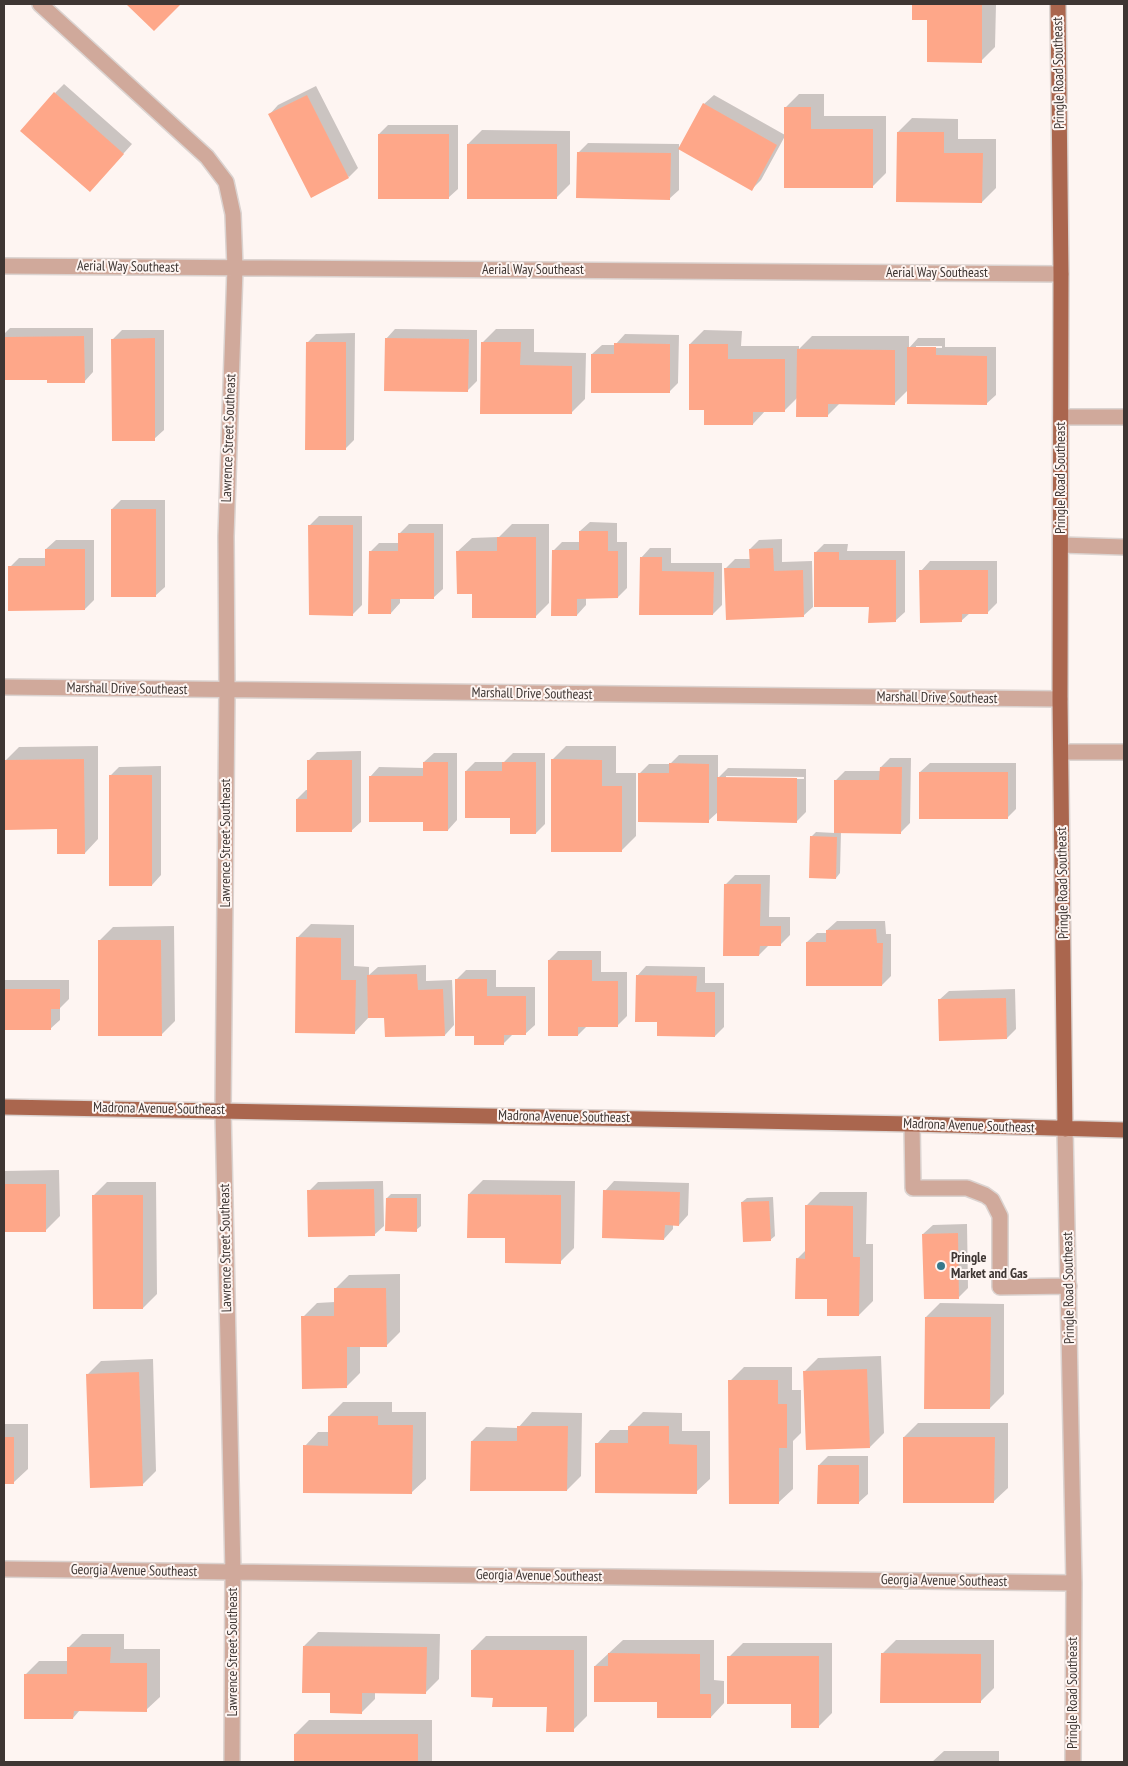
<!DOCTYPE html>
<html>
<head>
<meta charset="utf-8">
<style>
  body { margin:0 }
  #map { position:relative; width:1128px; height:1766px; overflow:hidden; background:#fef5f2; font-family:"PT Sans Narrow",sans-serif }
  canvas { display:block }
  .frame { position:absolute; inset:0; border:5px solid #3e3633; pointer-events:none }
</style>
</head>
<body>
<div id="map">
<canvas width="1128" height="1766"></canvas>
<div class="frame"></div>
</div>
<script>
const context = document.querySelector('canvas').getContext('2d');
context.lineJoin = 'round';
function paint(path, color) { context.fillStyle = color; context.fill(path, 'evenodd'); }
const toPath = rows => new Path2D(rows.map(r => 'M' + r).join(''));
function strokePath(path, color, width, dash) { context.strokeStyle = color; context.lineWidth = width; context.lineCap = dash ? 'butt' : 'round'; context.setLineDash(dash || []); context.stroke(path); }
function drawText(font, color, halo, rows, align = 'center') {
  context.font = font + ' "PT Sans Narrow",sans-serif'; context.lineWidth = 4; context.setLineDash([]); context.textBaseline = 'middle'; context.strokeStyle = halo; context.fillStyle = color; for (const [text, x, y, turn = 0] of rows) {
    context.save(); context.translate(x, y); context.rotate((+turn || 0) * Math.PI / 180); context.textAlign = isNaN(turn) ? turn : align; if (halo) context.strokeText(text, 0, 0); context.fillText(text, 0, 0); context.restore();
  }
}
const shadow = toPath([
  [914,4,996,4,995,47,981,61,928,19,913,18],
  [64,84,132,144,99,181,55,93],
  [316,86,358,168,349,177,269,115,278,105],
  [799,94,824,94,824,116,886,116,886,173,872,187,785,136,761,180,752,189,704,104,714,95,785,135,785,108],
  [912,118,958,119,958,139,996,139,996,188,982,202,898,132],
  [388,125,458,125,458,189,448,198,379,134],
  [482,130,570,131,570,184,556,198,468,144],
  [588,143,679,144,679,190,669,199,578,153],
  [10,328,93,328,93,372,84,382,49,378,4,379,4,334],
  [395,329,477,330,477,381,467,391,386,339],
  [496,329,534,329,534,352,586,353,585,399,571,413,482,343],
  [122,330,164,330,164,430,154,439,113,339],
  [704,330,742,331,741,346,799,346,799,349,812,336,909,336,909,348,918,338,945,338,945,347,996,347,996,395,986,404,908,390,895,403,840,403,827,416,798,397,785,410,766,410,753,424,706,409,690,344],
  [916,346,942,346,942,348,916,348],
  [355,333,354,440,345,449,307,343,316,334],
  [625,334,679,335,678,383,669,392,592,354,602,345,615,345],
  [121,500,165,500,165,587,155,596,112,509],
  [319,516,362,516,362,605,353,614,309,526],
  [590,522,617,523,617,542,627,542,627,588,618,597,586,597,586,605,577,615,553,551,562,542,580,542,580,531],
  [409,524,443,524,443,589,433,598,400,598,400,603,391,613,370,552,379,543,400,543,400,533],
  [512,524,549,524,549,603,535,617,474,593,458,551,472,538,499,537],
  [782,539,782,562,812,561,813,607,803,616,725,569,735,559,750,559,750,549,759,540],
  [56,540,94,540,94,600,85,609,10,567,19,558,46,558,46,549],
  [824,544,848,544,847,551,905,551,905,612,895,621,870,606,815,553],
  [650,548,671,548,671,563,722,563,722,605,713,614,641,558],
  [930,561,997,561,997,603,988,612,970,613,961,621,921,571],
  [98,746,98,839,85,853,5,761,19,747],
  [566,746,616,746,616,773,636,773,636,836,622,850,552,760],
  [361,751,361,822,351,831,297,799,306,790,308,790,308,761,317,752],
  [434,753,457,753,457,820,448,830,424,820,370,777,379,767,424,768,424,762],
  [513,753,545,753,545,824,536,833,511,817,466,771,475,762,504,762],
  [679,755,718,755,718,778,728,768,806,769,806,812,796,822,718,812,708,821,640,773,649,764,670,764],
  [726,776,804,777,804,779,726,779],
  [890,758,911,758,910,823,901,832,841,831,840,873,836,878,811,837,816,832,835,833,836,780,845,771,881,771,881,767],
  [930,763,1016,763,1016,809,1007,818,920,772],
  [161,766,161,875,152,885,110,776,119,767],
  [735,875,770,875,769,917,790,917,790,935,780,945,768,946,759,955,726,884],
  [837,921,885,921,886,934,891,934,891,976,882,985,807,942,817,933,827,933,827,930],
  [311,924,354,925,354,966,369,967,369,975,378,967,426,965,426,981,452,980,454,1025,445,1035,385,1016,369,1017,355,1032,297,938],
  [174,926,175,1021,161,1035,99,941,113,927],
  [558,951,601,951,601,972,627,972,627,1016,617,1026,587,1026,578,1035,549,960],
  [646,966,705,967,705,983,724,983,724,1027,715,1036,658,1020,637,976],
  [466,970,496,970,496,987,535,987,535,1025,525,1034,513,1034,503,1044,475,1035,457,979],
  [5,980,69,980,69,999,60,1008,60,1020,50,1029,4,1029],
  [1015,989,1016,1029,1007,1038,939,1000,949,991],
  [59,1170,60,1216,46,1230,4,1231,4,1171],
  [483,1180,575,1181,574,1248,560,1262,506,1237,469,1194],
  [383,1181,384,1226,374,1235,309,1191,318,1182],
  [614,1181,689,1183,688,1215,679,1225,673,1224,673,1229,664,1239,605,1191],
  [107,1182,156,1182,157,1294,143,1308,93,1196],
  [820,1192,867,1192,866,1244,873,1244,873,1301,859,1315,828,1298,797,1259,806,1250,806,1206],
  [391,1194,421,1194,421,1226,416,1230,387,1198],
  [773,1197,775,1236,770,1240,742,1202,747,1198],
  [967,1224,968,1288,959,1297,923,1234,933,1225],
  [400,1274,400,1332,386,1346,360,1346,360,1373,346,1387,303,1317,317,1303,335,1302,335,1289,349,1275],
  [940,1303,1004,1304,1004,1394,990,1408,926,1317],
  [881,1356,884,1433,870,1447,804,1372,818,1358],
  [153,1359,156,1471,142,1485,87,1375,101,1361],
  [744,1367,792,1367,792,1390,801,1390,801,1433,793,1441,793,1489,779,1502,730,1381],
  [343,1402,392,1402,392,1412,426,1412,426,1479,412,1492,305,1446,318,1432,329,1432,329,1416],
  [532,1412,582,1413,581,1476,567,1490,472,1441,486,1427,518,1428],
  [643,1412,682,1413,682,1431,710,1431,710,1479,696,1492,597,1444,610,1430,629,1430,629,1426],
  [918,1423,1008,1423,1008,1488,994,1501,904,1437],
  [4,1424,28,1424,28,1469,14,1482,4,1483],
  [828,1456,868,1456,868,1494,858,1503,819,1465],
  [318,1632,440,1634,439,1679,425,1693,375,1692,375,1699,361,1713,332,1691,304,1646],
  [82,1634,124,1634,124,1649,160,1649,160,1697,146,1710,80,1710,73,1718,25,1675,39,1661,68,1661,68,1648],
  [486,1636,587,1636,587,1716,573,1730,548,1706,494,1696,472,1650],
  [623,1640,714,1640,714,1680,724,1681,724,1703,711,1717,658,1701,595,1666],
  [896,1640,994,1640,994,1688,980,1702,882,1654],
  [743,1643,832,1643,832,1713,818,1727,793,1703,729,1657],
  [309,1720,432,1720,432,1762,295,1762,295,1734],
  [944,1751,999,1751,999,1762,932,1762]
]);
const building = toPath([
  [129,4,181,4,154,31,127,5],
  [912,4,982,4,982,63,927,62,927,20,912,20],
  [54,92,124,154,90,192,20,131],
  [307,95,349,178,311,198,268,114],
  [703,103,777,145,752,191,678,149],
  [784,107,811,107,811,129,873,129,873,188,784,188],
  [897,132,944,132,944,153,983,153,982,203,896,202],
  [378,134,449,134,449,199,378,199],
  [467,144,557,144,557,199,467,199],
  [577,152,671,153,670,200,576,198],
  [84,336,85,383,47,383,47,380,4,380,4,337],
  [155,338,155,441,112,441,111,339],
  [385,338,469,339,468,392,384,391],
  [306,342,346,342,346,450,305,450],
  [481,342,521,342,520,365,572,366,572,414,480,414],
  [614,343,670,344,670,393,591,393,591,354,614,354],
  [689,344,728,344,728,359,785,359,785,412,753,412,753,425,704,425,704,410,689,410],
  [907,347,936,347,936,355,987,356,987,405,907,404],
  [797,349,895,350,895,405,828,404,828,417,796,417],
  [111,509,156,509,156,597,111,597],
  [308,525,353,525,353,616,309,615],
  [579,531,608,531,608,551,618,551,618,598,577,599,577,616,551,616,552,550,579,550],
  [398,533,434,533,434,599,391,599,391,614,368,614,369,551,398,551],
  [497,537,536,537,536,618,472,618,472,594,457,594,456,551,497,551],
  [773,548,774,571,803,570,804,617,726,620,724,568,750,568,749,549],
  [45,549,85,549,85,610,8,611,8,566,45,566],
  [814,552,839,552,839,560,896,560,896,622,868,623,869,607,814,607],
  [640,557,662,557,662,571,714,572,713,615,639,615],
  [919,570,988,570,988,614,962,614,962,622,920,623],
  [84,759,85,854,57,854,57,829,5,830,4,760],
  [551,759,602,760,602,786,622,786,622,852,551,852],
  [307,760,352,760,352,832,296,832,296,799,307,799],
  [423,762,448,762,448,831,423,831,423,822,369,822,369,776,423,776],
  [502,762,536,762,536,834,510,834,510,818,465,818,465,771,502,771],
  [669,763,709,764,709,823,638,822,638,773,669,773],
  [880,767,902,767,901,834,834,833,834,780,879,780],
  [919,772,1008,772,1008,819,919,819],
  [109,775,152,775,152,886,109,886],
  [717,777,797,778,797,823,717,821],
  [810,836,837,837,836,879,809,878],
  [724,884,761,884,760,926,781,926,781,946,760,946,759,956,723,956],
  [876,929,877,943,883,943,882,986,806,986,806,942,826,942,826,930],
  [296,937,341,938,341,980,356,980,355,1034,295,1033],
  [98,940,161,940,162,1036,98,1036],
  [548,960,592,960,592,981,618,981,618,1027,578,1027,578,1036,548,1036],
  [417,974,418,990,443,989,445,1036,385,1037,384,1018,368,1018,367,975],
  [636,975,697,976,696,992,715,992,715,1037,657,1036,657,1022,635,1022],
  [455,979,487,979,487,996,526,996,526,1035,504,1035,504,1045,474,1045,474,1036,455,1036],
  [4,989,60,989,60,1009,51,1009,51,1030,4,1030],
  [1006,998,1007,1039,939,1041,938,999],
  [4,1184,46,1184,46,1232,4,1232],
  [374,1189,375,1236,308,1237,307,1190],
  [603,1190,680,1192,679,1226,665,1225,664,1240,602,1238],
  [468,1194,561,1195,561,1264,505,1263,505,1238,467,1238],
  [92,1195,143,1195,143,1309,93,1309],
  [386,1198,417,1198,417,1232,385,1231],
  [769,1201,771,1241,743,1242,741,1202],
  [805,1205,853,1206,853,1257,860,1257,859,1316,827,1316,827,1299,795,1299,796,1258,805,1259],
  [958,1233,959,1299,924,1299,922,1234],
  [334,1288,386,1288,387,1347,347,1347,347,1388,302,1389,301,1316,334,1316],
  [925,1317,991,1317,990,1409,924,1409],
  [867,1369,870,1448,806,1450,803,1371],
  [139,1372,143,1486,90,1488,86,1374],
  [728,1380,778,1380,778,1404,787,1404,787,1448,779,1448,779,1504,729,1504],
  [328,1416,378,1416,378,1425,413,1425,412,1494,303,1493,303,1445,328,1446],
  [517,1426,568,1426,567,1491,470,1491,471,1441,517,1441],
  [628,1426,669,1426,669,1444,697,1445,697,1494,595,1493,595,1443,628,1443],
  [4,1437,14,1437,14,1484,4,1484],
  [903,1437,995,1437,994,1503,903,1503],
  [818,1465,859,1465,859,1504,817,1504],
  [303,1646,427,1647,426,1694,362,1693,362,1714,330,1713,330,1693,302,1693],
  [67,1647,111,1647,110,1663,147,1663,147,1712,74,1711,73,1719,24,1719,24,1674,67,1674],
  [471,1650,574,1650,574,1732,546,1732,547,1707,492,1707,493,1698,471,1697],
  [608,1653,700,1654,700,1694,711,1694,711,1718,657,1718,657,1702,594,1702,594,1666,608,1666],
  [881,1653,981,1654,981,1703,880,1703],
  [727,1656,819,1656,819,1728,791,1728,791,1704,727,1704],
  [294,1734,418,1734,418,1762,294,1762]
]);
const minor = toPath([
  [40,4,207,157,226,182,233,214,235,268,226,536,227,690,223,1110,233,1572,232,1762],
  [4,266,1061,274],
  [1061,417,1124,417],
  [1061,545,1124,547],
  [4,687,1060,699],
  [1061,752,1124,752],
  [912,1124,913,1188,967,1188,985,1195,992,1200,1000,1216,1000,1287,1069,1286],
  [1065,1129,1074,1583,1073,1762],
  [4,1569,1074,1583]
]);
const major = toPath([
  [1058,4,1061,274,1060,699,1065,1129],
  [4,1107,912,1124,1124,1130]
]);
const markers = [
  [941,1266,5,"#37788b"]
];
const streetNames = [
  ["Pringle Road Southeast",1059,73,-91],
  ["Aerial Way Southeast",128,267,1],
  ["Aerial Way Southeast",533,270],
  ["Aerial Way Southeast",937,273],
  ["Lawrence Street Southeast",229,438,-88],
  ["Pringle Road Southeast",1061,478,-90],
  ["Marshall Drive Southeast",127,689,1],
  ["Marshall Drive Southeast",532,694,1],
  ["Marshall Drive Southeast",937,698,1],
  ["Lawrence Street Southeast",226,843,-90],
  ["Pringle Road Southeast",1063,883,-91],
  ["Madrona Avenue Southeast",159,1109,1],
  ["Madrona Avenue Southeast",564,1117,1],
  ["Madrona Avenue Southeast",969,1126,2],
  ["Lawrence Street Southeast",226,1248,-91],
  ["Pringle Road Southeast",1069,1288,-91],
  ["Georgia Avenue Southeast",134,1571,1],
  ["Georgia Avenue Southeast",539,1576,1],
  ["Georgia Avenue Southeast",944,1581,1],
  ["Lawrence Street Southeast",233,1652,-90],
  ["Pringle Road Southeast",1073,1693,-90]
];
const poiNames = [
  ["Pringle",951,1258],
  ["Market and Gas",951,1274]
];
paint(shadow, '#0003');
paint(building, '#fea789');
strokePath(minor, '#dbd3d0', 18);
strokePath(major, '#dbd3d0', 18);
strokePath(minor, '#d0a99b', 15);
strokePath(major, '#aa664e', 15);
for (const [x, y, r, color] of markers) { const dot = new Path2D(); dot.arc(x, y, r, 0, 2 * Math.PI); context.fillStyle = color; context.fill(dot); strokePath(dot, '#fef5f2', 2); }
drawText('14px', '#3e3633', '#fef5f2', streetNames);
drawText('bold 14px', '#3e3633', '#fef5f2', poiNames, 'left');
</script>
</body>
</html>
